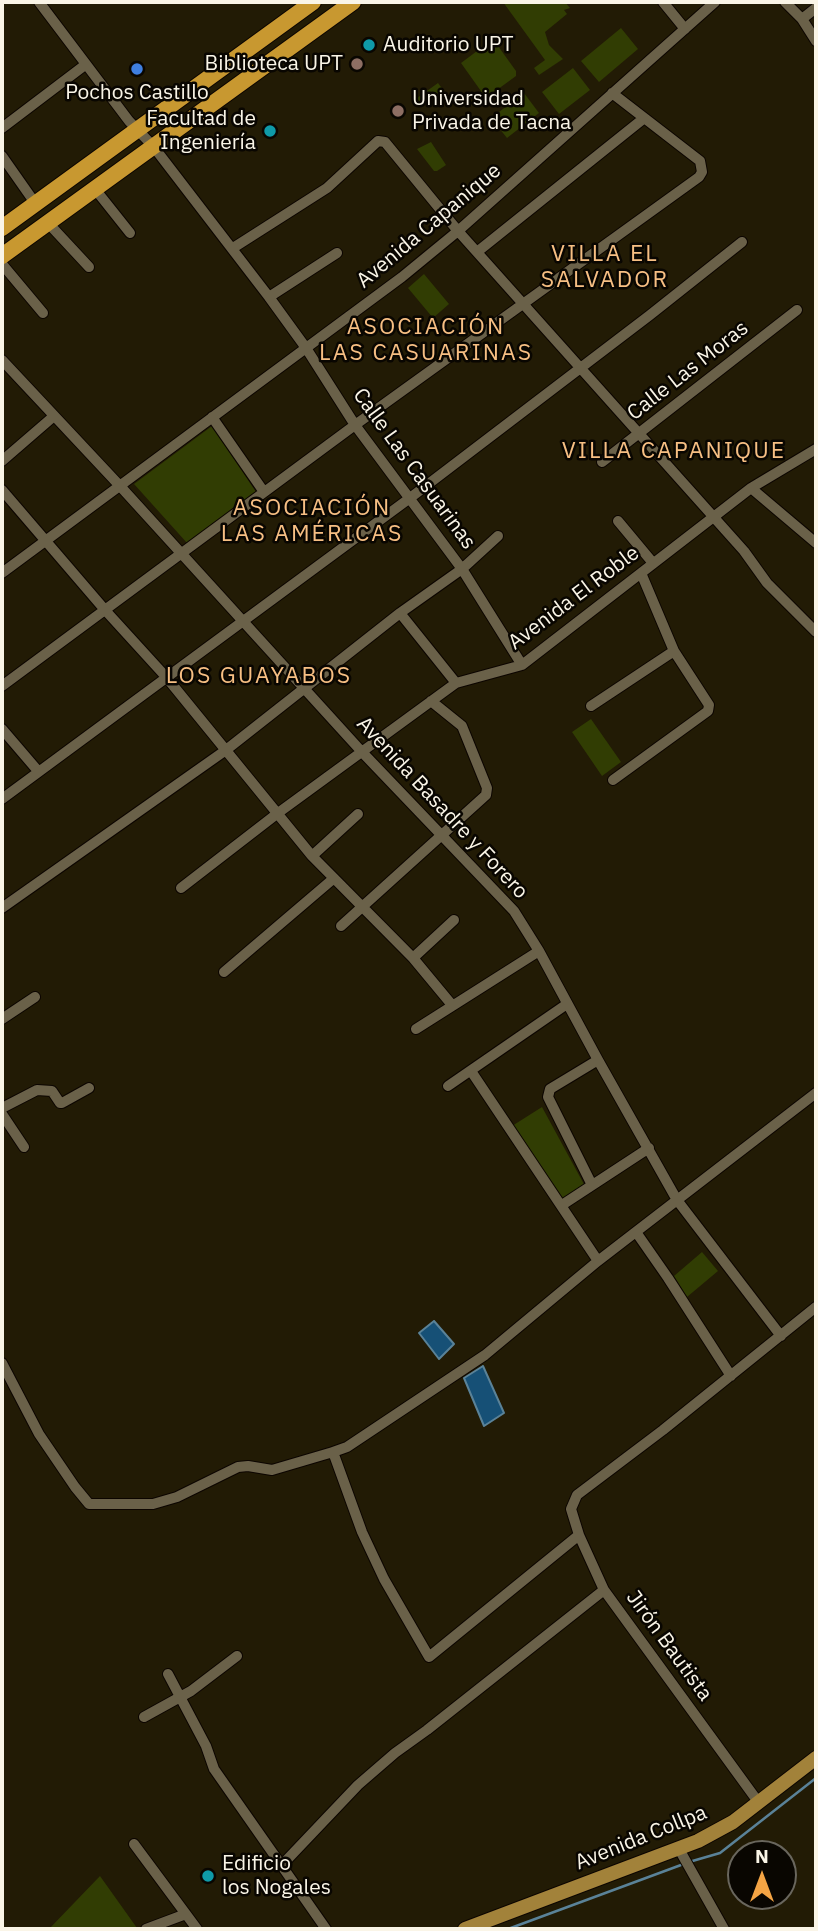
<!DOCTYPE html>
<html>
<head>
<meta charset="utf-8">
<style>
  body { margin:0 }
  #map { position:relative; width:818px; height:1931px; overflow:hidden; background:#221b05; font-family:"IBM Plex Sans",sans-serif }
  canvas { display:block }
  .frame { position:absolute; inset:0; border:4px solid #faf5e7; pointer-events:none }
  .north { position:absolute; left:727px; top:1840px; width:70px; height:70px; box-sizing:border-box; background:#090601; border:2px solid #69665d; border-radius:50%; rotate:0deg; font-size:19px; font-weight:700; line-height:28px; text-align:center; color:#faf5e7 }
  .north::after { content:''; display:block; margin:auto; width:24px; height:32px; background:#f4a444; clip-path:polygon(50% 0,100% 100%,50% 72%,0 100%) }
</style>
</head>
<body>
<div id="map">
<canvas width="818" height="1931"></canvas>
<div class="frame"></div>
<div class="north">N</div>
</div>
<script>
const context = document.querySelector('canvas').getContext('2d');
context.lineJoin = 'round';
function paint(path, color) { context.fillStyle = color; context.fill(path, 'evenodd'); }
const toPath = rows => new Path2D(rows.map(r => 'M' + r).join(''));
function strokePath(path, color, width, dash) { context.strokeStyle = color; context.lineWidth = width; context.lineCap = dash ? 'butt' : 'round'; context.setLineDash(dash || []); context.stroke(path); }
function drawText(font, color, halo, rows, align = 'center') {
  context.font = font + ' "IBM Plex Sans",sans-serif'; context.lineWidth = 5; context.setLineDash([]); context.textBaseline = 'middle'; context.strokeStyle = halo; context.fillStyle = color; for (const [text, x, y, turn = 0] of rows) {
    context.save(); context.translate(x, y); context.rotate((+turn || 0) * Math.PI / 180); context.textAlign = isNaN(turn) ? turn : align; if (halo) context.strokeText(text, 0, 0); context.fillText(text, 0, 0); context.restore();
  }
}
const green = toPath([
  [503,2,565,2,570,8,564,10,567,14,545,32,549,45,563,59,539,75,534,68,545,60],
  [621,28,638,49,599,82,581,61],
  [493,39,516,71,516,76,490,95,483,94,461,63],
  [573,68,590,90,559,114,542,92],
  [438,83,450,99,439,106,434,99,422,106,417,98],
  [524,93,539,113,507,138,491,118],
  [431,142,446,165,437,171,434,171,417,149],
  [424,274,449,304,433,318,408,288],
  [212,426,256,492,187,543,134,484],
  [591,719,621,762,602,776,572,732],
  [542,1107,586,1188,562,1202,512,1126],
  [702,1252,718,1271,687,1297,674,1276],
  [100,1876,137,1928,49,1929]
]);
const water = toPath([
  [434,1321,454,1344,439,1359,419,1333,434,1321],
  [483,1366,504,1413,484,1426,464,1378,483,1366]
]);
const stream = toPath([
  [689,1862,720,1853,816,1778],
  [508,1929,681,1865]
]);
const minor = toPath([
  [39,2,129,121,153,146,269,297,306,348,355,425,462,569,522,665],
  [663,2,685,29],
  [785,2,802,19,816,41],
  [802,19,816,8],
  [2,128,85,65],
  [2,156,35,203],
  [95,189,130,233],
  [49,224,89,267],
  [233,248,327,188,378,141,385,142,458,231,744,551,767,583,816,632],
  [477,252,643,119],
  [2,264,43,313],
  [269,297,337,253],
  [2,360,120,486,362,752,514,911,539,951,598,1060,677,1200,781,1336],
  [212,417,264,492],
  [2,461,54,416],
  [602,462,797,310],
  [751,488,816,543],
  [2,490,105,610,167,678,312,856,413,958,452,1005],
  [618,521,653,563],
  [2,573,402,277,458,231,715,2],
  [400,613,456,683],
  [2,686,355,425,699,177,702,172,700,161,612,93],
  [591,706,674,651],
  [2,729,38,771],
  [613,780,708,711,709,705,674,651,641,573],
  [2,799,410,498,650,315,742,242],
  [312,856,358,814],
  [181,888,278,813,456,683,522,665,751,488,816,449],
  [2,908,226,750,400,613,462,569,498,536],
  [341,926,486,795,487,788,462,726,431,701],
  [413,958,454,920],
  [224,972,333,879],
  [2,1019,35,997],
  [416,1029,539,951],
  [471,1071,598,1261],
  [448,1086,567,1004],
  [2,1108,37,1090,52,1091,60,1103,62,1103,89,1088],
  [2,1114,24,1147],
  [592,1185,548,1097,550,1089,598,1060],
  [562,1205,649,1148],
  [636,1232,668,1278,731,1376],
  [2,1363,39,1434,75,1487,89,1504,153,1504,177,1497,238,1467,248,1466,272,1470,333,1452,347,1447,485,1355,598,1261,816,1093],
  [333,1452,362,1532,384,1579,429,1657,579,1535],
  [168,1674,206,1746,214,1769,326,1929],
  [144,1717,191,1691,237,1656],
  [759,1803,604,1590,579,1535,571,1509,577,1495,663,1430,816,1307],
  [134,1844,197,1929],
  [679,1849,724,1929],
  [281,1866,358,1785,395,1753,427,1730,604,1590],
  [146,1929,186,1914]
]);
const major = toPath([
  [465,1929,698,1841,733,1822,816,1758]
]);
const highway = toPath([
  [2,228,313,2],
  [2,256,353,2]
]);
const markers = [
  [369,45,7,"#0f9aa8"],
  [357,64,7,"#8d6e63"],
  [137,69,7,"#3f7fe0"],
  [398,111,7,"#8d6e63"],
  [270,131,7,"#0f9aa8"],
  [208,1876,7,"#0f9aa8"]
];
const poiNames = [
  ["Auditorio UPT",383,45],
  ["Biblioteca UPT",343,64,"right"],
  ["Pochos Castillo",137,93,"center"],
  ["Universidad",412,99],
  ["Privada de Tacna",412,123],
  ["Facultad de",256,119,"right"],
  ["Ingeniería",256,143,"right"],
  ["Edificio",222,1864],
  ["los Nogales",222,1888]
];
const streetNames = [
  ["Avenida Capanique",429,226,-40],
  ["Calle Las Moras",688,371,-38],
  ["Calle Las Casuarinas",414,469,54],
  ["Avenida El Roble",574,598,-37],
  ["Avenida Basadre y Forero",442,808,47],
  ["Jirón Bautista",669,1646,54],
  ["Avenida Collpa",641,1838,-22]
];
const neighbourhoodNames = [
  ["VILLA EL",605,254],
  ["SALVADOR",605,280],
  ["ASOCIACIÓN",426,327],
  ["LAS CASUARINAS",426,353],
  ["VILLA CAPANIQUE",674,451],
  ["ASOCIACIÓN",312,508],
  ["LAS AMÉRICAS",312,534],
  ["LOS GUAYABOS",259,676]
];
paint(green, '#313d03');
paint(water, '#165076');
strokePath(water, '#5a8298', 2);
strokePath(stream, '#5a8298', 2.5);
strokePath(minor, '#0c0500', 12);
strokePath(major, '#0c0500', 16);
strokePath(highway, '#0c0500', 18);
strokePath(minor, '#6a6149', 10);
strokePath(major, '#a2823a', 14);
strokePath(highway, '#c89830', 16);
for (const [x, y, r, color] of markers) { const dot = new Path2D(); dot.arc(x, y, r, 0, 2 * Math.PI); context.fillStyle = color; context.fill(dot); strokePath(dot, '#090601', 2.5); }
drawText('21px', '#faf5e7', '#090601', poiNames, 'left');
drawText('21px', '#faf5e7', '#090601', streetNames);
context.letterSpacing = '2px';
drawText('23px', '#f7bf83', '#090601', neighbourhoodNames);
context.letterSpacing = '0px';
</script>
</body>
</html>
